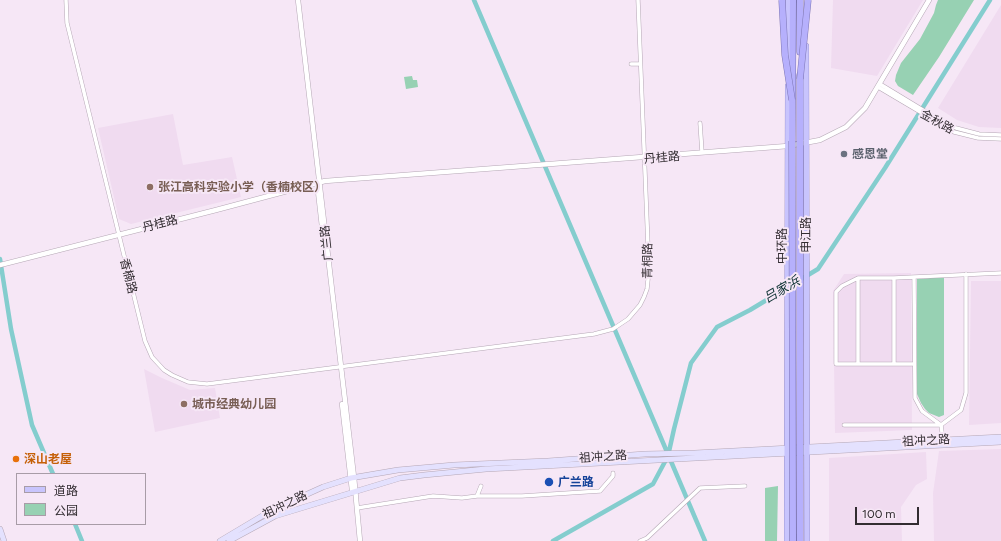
<!DOCTYPE html>
<html>
<head>
<meta charset="utf-8">
<style>
  body { margin:0 }
  #map { position:relative; width:1001px; height:541px; overflow:hidden; background:#f6e7f6; font-family:Figtree,"Noto Sans SC",sans-serif }
  canvas { display:block }
  .legend { position:absolute; left:16px; top:473px; width:130px; height:52px; box-sizing:border-box; background:#f6e7f6; border:1px solid #a89ca7; margin:0; padding:5px 7px; list-style:none; font-size:12px; color:#322c31 }
  .legend li { display:flex; align-items:center; gap:8px; height:20px }
  .legend b { width:20px; border:1px solid #a89ca7 }
  .scale { position:absolute; left:855px; top:507px; width:64px; height:18px; box-sizing:border-box; border:2px solid #322c31; border-top:0; padding-left:5px; font-size:12px; line-height:14px; white-space:nowrap; color:#322c31; -webkit-text-stroke:3px #f6e7f6; paint-order:stroke }
</style>
</head>
<body>
<div id="map">
<canvas width="1001" height="541"></canvas>
<ul class="legend">
<li><b style="height:5px;background:#c8c4fd"></b>道路</li>
<li><b style="height:11px;background:#97d1b3"></b>公园</li>
</ul>
<div class="scale">100 m</div>
</div>
<script>
const context = document.querySelector('canvas').getContext('2d');
context.lineJoin = 'round';
function paint(path, color) { context.fillStyle = color; context.fill(path, 'evenodd'); }
const toPath = rows => new Path2D(rows.map(r => 'M' + r).join(''));
function strokePath(path, color, width, dash) { context.strokeStyle = color; context.lineWidth = width; context.lineCap = dash ? 'butt' : 'round'; context.setLineDash(dash || []); context.stroke(path); }
function drawText(font, color, halo, rows, align = 'center') {
  context.font = font + ' Figtree,"Noto Sans SC",sans-serif'; context.lineWidth = 4; context.setLineDash([]); context.textBaseline = 'middle'; context.strokeStyle = halo; context.fillStyle = color; for (const [text, x, y, turn = 0] of rows) {
    context.save(); context.translate(x, y); context.rotate((+turn || 0) * Math.PI / 180); context.textAlign = isNaN(turn) ? turn : align; if (halo) context.strokeText(text, 0, 0); context.fillText(text, 0, 0); context.restore();
  }
}
const built = toPath([
  [833,0,923,0,877,76,831,68],
  [1001,5,1001,128,979,127,957,120,938,108],
  [173,114,183,165,232,157,241,197,131,224,119,219,98,128],
  [911,273,912,430,835,433,833,291,844,274],
  [971,281,1001,281,1001,423,969,425],
  [144,369,162,378,190,390,215,388,220,418,155,432],
  [1001,449,1001,541,934,541,933,493,939,451],
  [926,452,927,479,916,485,901,507,902,541,829,541,829,458]
]);
const green = toPath([
  [938,0,974,0,939,57,913,95,898,86,895,81,896,75,901,63,920,39,934,13,936,5],
  [412,76,413,80,417,80,418,87,406,89,404,77],
  [944,277,944,415,939,417,929,413,925,409,921,403,917,394,917,279],
  [778,486,777,541,765,541,765,488]
]);
const canal = toPath([
  [474,0,705,541],
  [0,259,11,329,32,425,53,474],
  [75,524,82,541],
  [553,541,653,484,668,456,674,429,691,363,717,327,750,310,818,269,885,168,990,0]
]);
const minor = toPath([
  [66,0,67,23,145,341,152,357,164,370,172,375,188,382,207,384,594,334,613,329,628,319,640,305,644,297,647,289,649,270,638,0],
  [631,64,640,64],
  [880,84,946,124,956,128,979,134,1001,135],
  [878,87,954,132,978,138,1001,139],
  [700,123,702,152],
  [914,277,1001,273],
  [894,278,894,364],
  [858,364,858,278],
  [914,364,836,364,836,292,842,286,858,278,894,278,914,277,915,398,922,411,941,425],
  [844,425,941,425,961,410,966,393,966,274],
  [941,425,943,440],
  [477,496,481,486],
  [357,508,433,496,462,498,477,496,522,496,600,491,613,476,613,473],
  [640,541,647,538,700,488,745,486]
]);
const tertiary = toPath([
  [298,0,354,477,360,541],
  [318,191,325,253],
  [0,265,216,210,325,181,788,146,820,140,846,127,865,108,929,0],
  [342,404,352,490]
]);
const secondary = toPath([
  [0,529,4,541],
  [220,541,272,510,323,487,351,478,398,470,454,465,548,461,645,454,695,453,1001,437],
  [229,541,275,516,400,478,424,475,486,469,1001,442]
]);
const primary = toPath([
  [806,46,807,541],
  [788,62,788,0],
  [787,541,788,86]
]);
const trunk = toPath([
  [800,0,800,52],
  [792,141,793,0],
  [800,141,800,75]
]);
const trunkBridge = toPath([
  [782,0,785,55,792,100],
  [800,79,808,0],
  [792,141,793,541],
  [800,141,800,541]
]);
const markers = [
  [844,154,4,"#6b7280"],
  [150,187,4,"#8d6e63"],
  [184,404,4,"#8d6e63"],
  [16,459,4,"#e8710a"],
  [549,482,5,"#1a4fb4"]
];
const streetNames = [
  ["金秋路",937,122,29],
  ["丹桂路",662,158,-5],
  ["丹桂路",160,224,-14],
  ["申江路",806,235,-90],
  ["广兰路",327,243,-96],
  ["中环路",782,246,-90],
  ["青桐路",648,261,-89],
  ["香楠路",128,276,76],
  ["祖冲之路",926,441,-3],
  ["祖冲之路",603,457,-4],
  ["祖冲之路",285,505,-26]
];
const worshipNames = [
  ["感恩堂",852,154]
];
const educationNames = [
  ["张江高科实验小学（香楠校区）",158,187],
  ["城市经典幼儿园",192,404]
];
const foodNames = [
  ["深山老屋",24,459]
];
const transitNames = [
  ["广兰路",558,482]
];
const waterNames = [
  ["吕家浜",782,290,-30]
];
paint(built, '#f0dbf0');
paint(green, '#97d1b3');
strokePath(canal, '#84cdce', 4.5);
strokePath(minor, '#b5a7b5', 4.5);
strokePath(tertiary, '#b5a7b5', 5.5);
strokePath(secondary, '#b5a7b5', 6);
strokePath(primary, '#7c75b4', 6);
strokePath(trunk, '#7c75b4', 7);
strokePath(minor, '#fff', 3.5);
strokePath(tertiary, '#fff', 4.5);
strokePath(secondary, '#e4e1fe', 5);
strokePath(primary, '#c8c4fd', 5.5);
strokePath(trunk, '#b6b0fc', 6);
strokePath(trunkBridge, '#7c75b4', 7, []);
strokePath(trunkBridge, '#b6b0fc', 6);
for (const [x, y, r, color] of markers) { const dot = new Path2D(); dot.arc(x, y, r, 0, 2 * Math.PI); context.fillStyle = color; context.fill(dot); strokePath(dot, '#f6e7f6', 1.5); }
drawText('12px', '#322c31', '#f6e7f6', streetNames);
drawText('bold 12px', '#5b616d', '#f6e7f6', worshipNames, 'left');
drawText('bold 12px', '#785e54', '#f6e7f6', educationNames, 'left');
drawText('bold 12px', '#c56008', '#f6e7f6', foodNames, 'left');
drawText('bold 12px', '#164399', '#f6e7f6', transitNames, 'left');
drawText('italic 13px', '#0d3233', '#f6e7f6', waterNames);
</script>
</body>
</html>
